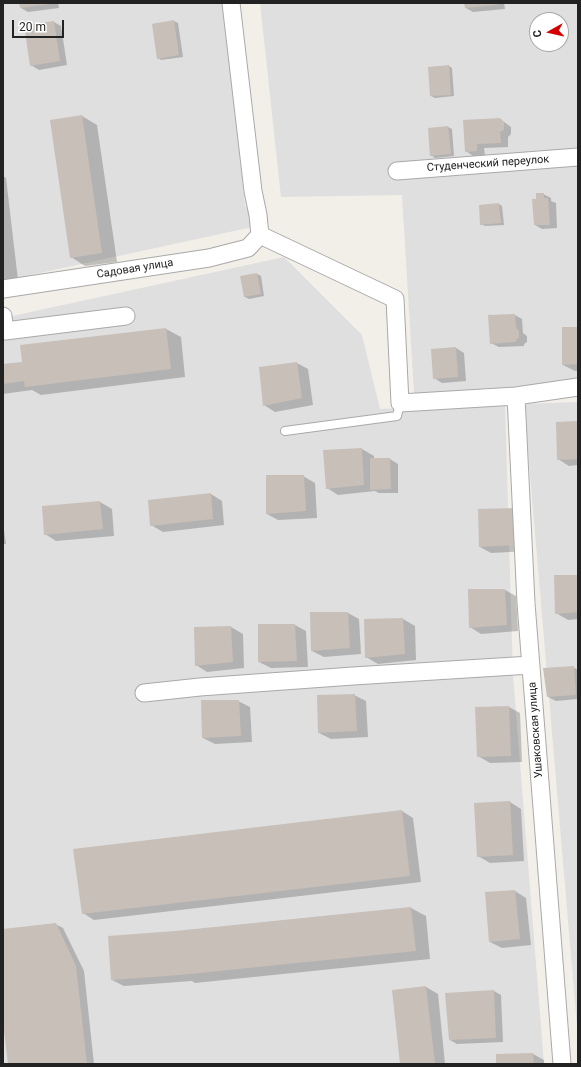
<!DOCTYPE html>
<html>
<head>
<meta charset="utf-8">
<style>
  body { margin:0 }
  #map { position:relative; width:581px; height:1067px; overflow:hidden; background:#f2efe9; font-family:Roboto,sans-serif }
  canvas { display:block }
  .frame { position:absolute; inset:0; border:4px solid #222; pointer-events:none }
  .north { position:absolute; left:529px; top:12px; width:40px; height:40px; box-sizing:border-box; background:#fff; border:1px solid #a7a7a7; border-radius:50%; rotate:262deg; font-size:11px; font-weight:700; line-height:16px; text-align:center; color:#222 }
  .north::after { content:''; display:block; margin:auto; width:14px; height:18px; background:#d40000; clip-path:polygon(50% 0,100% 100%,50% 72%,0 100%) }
  .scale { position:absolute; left:12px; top:20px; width:52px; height:18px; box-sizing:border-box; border:2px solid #222; border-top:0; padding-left:5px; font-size:12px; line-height:14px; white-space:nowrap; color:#222; -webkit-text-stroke:3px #fff; paint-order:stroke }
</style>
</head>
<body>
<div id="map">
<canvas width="581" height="1067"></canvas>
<div class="frame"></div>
<div class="north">С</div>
<div class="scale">20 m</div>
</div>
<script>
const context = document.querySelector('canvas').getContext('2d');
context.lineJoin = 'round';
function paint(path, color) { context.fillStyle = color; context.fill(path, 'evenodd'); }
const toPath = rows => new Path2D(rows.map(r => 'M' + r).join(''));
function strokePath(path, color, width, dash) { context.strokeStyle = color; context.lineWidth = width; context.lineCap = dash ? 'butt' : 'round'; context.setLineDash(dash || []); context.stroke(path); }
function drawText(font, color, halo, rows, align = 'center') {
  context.font = font + ' Roboto,sans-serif'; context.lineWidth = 3; context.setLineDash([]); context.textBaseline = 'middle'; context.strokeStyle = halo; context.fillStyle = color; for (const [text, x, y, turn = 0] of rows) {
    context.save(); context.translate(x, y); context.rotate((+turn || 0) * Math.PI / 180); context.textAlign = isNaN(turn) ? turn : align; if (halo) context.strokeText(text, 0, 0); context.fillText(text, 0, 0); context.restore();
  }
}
const residential = toPath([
  [3,3,224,3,245,205,257,226,3,281],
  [260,3,578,3,578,382,414,394,402,195,281,197],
  [537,20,561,20,561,44,537,44],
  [284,257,362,335,380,409,505,404,513,675,544,1064,3,1064,3,318],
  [578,402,578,1038,524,404]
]);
const shadow = toPath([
  [20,3,58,3,59,8,28,12,21,8],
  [465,3,504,3,505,9,473,12,466,8],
  [174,21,178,23,183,57,161,60,158,58,153,24],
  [54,22,61,26,67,65,39,70,31,65],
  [449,66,452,68,454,96,435,98,431,96],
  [82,116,97,125,117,262,85,266,71,257],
  [500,119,511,127,511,134,508,137,508,147,484,148,485,155,473,156,466,151],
  [448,127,452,129,454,156,435,158,431,155],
  [3,176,6,178,18,280,3,281],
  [543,194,551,198,551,201,556,203,557,228,542,229,535,225,537,200],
  [499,204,502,206,504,225,485,226,481,224],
  [257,274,261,276,264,296,249,299,245,297,241,277],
  [515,315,522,319,523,333,527,336,527,342,524,344,524,346,499,347,491,343],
  [578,328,578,371,575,371,563,365],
  [166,329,181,337,185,377,41,395,32,390,3,394,3,365,23,363],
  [456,348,464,353,466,381,442,383,434,378],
  [297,363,308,369,313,405,275,412,264,405],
  [578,422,578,465,569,466,558,459],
  [362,449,374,456,374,459,390,459,398,464,398,493,379,493,375,491,338,495,327,488,324,451],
  [303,476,315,483,317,518,278,520,267,514],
  [211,494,222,501,224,525,163,532,151,525],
  [100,502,112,509,114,536,56,541,45,534],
  [479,510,529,551,491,553,480,547],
  [3,523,6,544,3,544],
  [578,576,578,619,568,620,556,613],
  [505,590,516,596,518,631,481,634,470,627],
  [348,613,359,619,361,654,324,657,312,651],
  [403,619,415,626,416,660,378,664,366,657,365,620],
  [295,625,306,631,308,667,271,668,259,662],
  [231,627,243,634,244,668,207,672,196,665,195,628],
  [573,667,578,670,578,699,556,701,548,697],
  [354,695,366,701,368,737,331,739,319,733],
  [238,701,250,707,252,742,215,744,203,738],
  [509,707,520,713,522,762,490,763,478,756],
  [510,802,521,809,524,861,490,863,478,856],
  [402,811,413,818,421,882,94,920,83,913],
  [515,891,526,898,531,945,502,948,490,942],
  [411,908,426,916,430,959,195,983,192,981,124,986,112,980],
  [55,924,63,928,84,971,94,1064,9,1064,3,1014,3,930],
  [426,987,438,994,445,1064,401,1064],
  [494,991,501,995,503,1042,457,1044,450,1040],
  [533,1054,544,1060,544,1064,497,1064]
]);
const building = toPath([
  [19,3,50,3,50,4,20,8],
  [464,3,497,3,497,5,465,8],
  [174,20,179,55,157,59,152,24],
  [54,21,60,61,30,66,24,25],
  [449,65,451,95,430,96,428,67],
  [82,115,102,253,70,258,50,120],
  [500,118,504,122,504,130,500,132,501,143,477,144,477,151,465,152,463,120],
  [448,126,451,154,430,156,428,128],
  [536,193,544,193,544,198,548,198,550,225,534,225,532,199,536,199],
  [499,203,501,223,480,225,479,205],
  [257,273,261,294,244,297,240,276],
  [515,314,516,328,519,331,519,338,516,339,516,342,490,344,488,315],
  [562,327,578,327,578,364,562,365],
  [166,328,171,369,25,387,24,381,3,384,3,364,22,362,20,345],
  [456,347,458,377,433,379,431,349],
  [297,362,302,398,263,406,259,367],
  [578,421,578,459,557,460,556,422],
  [362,448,364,485,326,489,323,450],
  [370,458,390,458,391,489,370,490],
  [266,475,304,475,306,511,266,514],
  [211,493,213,519,150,526,148,500],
  [100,501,103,529,44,535,42,506],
  [517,508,518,545,479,547,478,509],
  [554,575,578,575,578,612,555,614],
  [468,589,505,589,507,625,469,628],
  [310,612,348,612,350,648,311,651],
  [403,618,405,654,365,658,364,619],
  [258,624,295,624,297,661,258,662],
  [231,626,233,662,195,666,194,627],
  [574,666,576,695,547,697,543,668],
  [355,694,357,731,318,733,317,695],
  [201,700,239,700,241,736,202,738],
  [509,706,511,756,477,757,475,707],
  [510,801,513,855,477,857,474,803],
  [402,810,410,876,82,914,73,849],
  [515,890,520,939,489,942,485,892],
  [411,907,416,951,179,975,111,980,108,936,175,931],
  [56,923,76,966,87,1064,8,1064,3,1022,3,929],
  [426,986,435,1064,400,1064,392,990],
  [494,990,496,1038,449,1040,445,993],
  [533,1053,534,1064,496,1064,496,1054]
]);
const lane = toPath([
  [285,431,397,416,400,403]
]);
const street = toPath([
  [231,3,253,191,258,215,260,235,395,299,400,403,516,396,578,387],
  [397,171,578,157],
  [3,289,209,258,248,248,260,235],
  [3,316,5,331,126,316],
  [516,396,526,603,562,1064],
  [144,693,200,687,353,676,531,665]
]);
const streetNames = [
  ["Студенческий переулок",488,164,-4],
  ["Садовая улица",135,269,-9],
  ["Ушаковская улица",536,730,-94]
];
paint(residential, '#e0dfdf');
paint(shadow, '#0003');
paint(building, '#c7bfb8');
strokePath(lane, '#a9a9a9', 10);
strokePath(street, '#a9a9a9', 19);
strokePath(lane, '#fff', 8);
strokePath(street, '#fff', 17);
drawText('11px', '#222', '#fff', streetNames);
</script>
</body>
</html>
